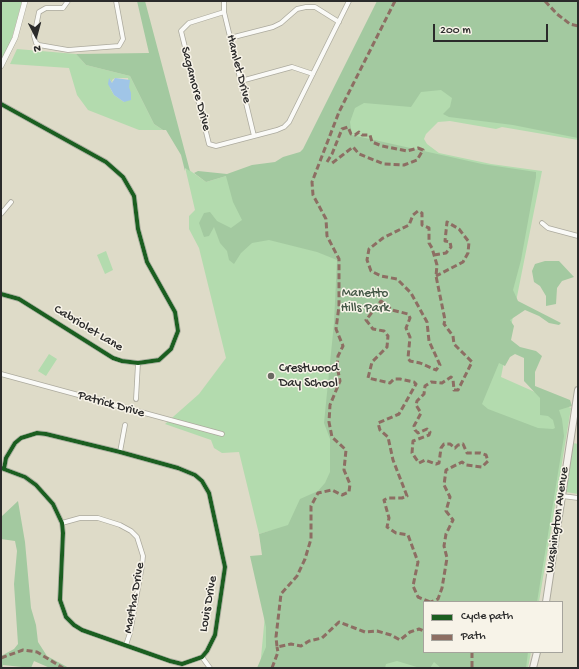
<!DOCTYPE html>
<html>
<head>
<meta charset="utf-8">
<style>
  body { margin:0 }
  #map { position:relative; width:579px; height:669px; overflow:hidden; background:#dedbc8; font-family:"Gochi Hand",sans-serif }
  canvas { display:block }
  .frame { position:absolute; inset:0; border:2px solid #2b2b2b; pointer-events:none }
  .legend { position:absolute; left:423px; top:601px; width:140px; height:52px; box-sizing:border-box; background:#f7f3e8; border:1px solid #a5a39c; margin:0; padding:5px 7px; list-style:none; font-size:12px; color:#2b2b2b }
  .legend li { display:flex; align-items:center; gap:8px; height:20px }
  .legend b { width:20px; border:1px solid #a5a39c }
  .north { position:absolute; left:16px; top:16px; width:40px; height:40px; -webkit-text-stroke:3px #f7f3e8; paint-order:stroke; rotate:174deg; font-size:11px; font-weight:700; line-height:16px; text-align:center; color:#2b2b2b }
  .north::after { content:''; display:block; margin:auto; width:14px; height:18px; background:#2b2b2b; clip-path:polygon(50% 0,100% 100%,50% 72%,0 100%) }
  .scale { position:absolute; left:433px; top:24px; width:115px; height:18px; box-sizing:border-box; border:2px solid #2b2b2b; border-top:0; padding-left:5px; font-size:12px; line-height:14px; white-space:nowrap; color:#2b2b2b; -webkit-text-stroke:3px #f7f3e8; paint-order:stroke }
</style>
</head>
<body>
<div id="map">
<canvas width="579" height="669"></canvas>
<div class="frame"></div>
<ul class="legend">
<li><b style="height:5px;background:#1b5e20"></b>Cycle path</li>
<li><b style="height:5px;background:#8d6e63"></b>Path</li>
</ul>
<div class="north">N</div>
<div class="scale">200 m</div>
</div>
<script>
const context = document.querySelector('canvas').getContext('2d');
context.lineJoin = 'round';
function paint(path, color) { context.fillStyle = color; context.fill(path, 'evenodd'); }
const toPath = rows => new Path2D(rows.map(r => 'M' + r).join(''));
function strokePath(path, color, width, dash) { context.strokeStyle = color; context.lineWidth = width; context.lineCap = dash ? 'butt' : 'round'; context.setLineDash(dash || []); context.stroke(path); }
function drawText(font, color, halo, rows, align = 'center') {
  context.font = font + ' "Gochi Hand",sans-serif'; context.lineWidth = 3; context.setLineDash([]); context.textBaseline = 'middle'; context.strokeStyle = halo; context.fillStyle = color; for (const [text, x, y, turn = 0] of rows) {
    context.save(); context.translate(x, y); context.rotate((+turn || 0) * Math.PI / 180); context.textAlign = isNaN(turn) ? turn : align; if (halo) context.strokeText(text, 0, 0); context.fillText(text, 0, 0); context.restore();
  }
}
const green = toPath([
  [1,1,22,1,11,41,1,60],
  [390,1,578,1,578,140,502,127,496,129,450,121,438,122,426,134,424,139,427,144,439,153,491,164,542,171,501,377,571,408,539,602,424,602,424,652,531,652,528,668,260,668,273,530,259,534,239,452,222,453,214,448,211,440,165,424,199,394,226,358,199,248,189,229,189,216,195,210,185,167,206,182,226,176,308,165],
  [17,49,76,54,86,65,130,76,154,124,163,130,139,130,88,110,77,95,69,68,10,64],
  [115,78,128,78,129,87,124,102,114,95,110,88,109,79,113,83,112,80],
  [106,251,113,270,105,274,97,255],
  [49,354,57,359,46,376,38,371],
  [573,443,578,444,578,494,566,492]
]);
const forest = toPath([
  [137,1,145,1,190,171,185,168,185,171,181,155,166,130,163,130,154,124,130,76,86,65,76,54,149,53],
  [377,1,578,1,578,138,513,125,449,117,443,114,450,107,452,98,441,90,421,92,411,107,364,103,355,108,350,122,352,135,482,164,536,172,536,177,521,260,513,290,518,301,561,323,559,325,549,323,539,316,525,310,510,320,514,326,511,340,520,347,536,351,542,356,535,372,535,386,570,400,572,406,559,410,562,419,564,436,537,602,424,602,424,652,528,652,526,668,441,668,434,662,430,668,420,668,397,661,386,664,385,668,257,668,266,647,266,627,250,556,262,555,259,534,288,525,300,499,318,491,325,483,330,472,330,439,324,423,334,323,337,260,317,252,269,240,252,243,241,253,234,264,229,260,227,251,220,243,214,227,209,236,204,237,199,223,204,213,210,212,217,221,231,228,242,220,233,202,226,176,206,182,194,173,198,171,227,174,252,165,275,162,283,157,300,152,303,149],
  [515,354,524,358,524,381,540,398,540,415,548,416,553,420,555,428,553,429,538,428,488,409,482,404,499,363,505,366,510,357],
  [545,261,559,261,574,277,562,281,557,288,556,304,546,306,546,296,540,286,534,282,532,271,535,264],
  [18,501,25,542,31,608,36,625,38,642,47,656,69,668,50,668,34,661,31,668,3,665,3,668,1,668,1,656,14,649,18,644,14,584,17,551,15,541,1,539,1,517]
]);
const water = toPath([
  [109,78,112,83,115,78,130,80,129,87,131,93,131,100,124,102,114,95,108,84]
]);
const minor = toPath([
  [68,1,63,8,46,8,39,12,34,36,36,43,39,45,68,50,119,46,123,39,116,1],
  [224,1,224,12,254,136],
  [224,12,189,23,181,31,209,144,216,146,277,130,284,127,289,122,349,1],
  [230,38,273,27,281,23,297,9,306,7,315,7,339,22],
  [241,81,292,67,313,74],
  [1,104,106,162,123,177,134,196,138,229,147,262,175,312,178,331,171,349,159,360,138,363,122,361,113,358,19,299,1,294],
  [1,214,11,202],
  [542,223,548,228,578,236],
  [1,374,222,434],
  [136,399,138,363],
  [120,452,125,425],
  [1,468,25,477,36,485,53,504,62,523,63,533,60,600,66,617,74,625,82,630,170,661,182,664,202,657,207,651,215,635,225,567,209,493,202,481,195,475,178,468,120,452,46,434,37,433,21,438,15,443,6,458,4,469],
  [562,496,578,498],
  [62,523,80,518,98,518,120,525,131,531,137,537,143,556,142,566,130,633,126,645],
  [202,657,210,668]
]);
const tertiary = toPath([
  [1,66,15,38,25,1]
]);
const secondary = toPath([
  [546,602,578,390],
  [533,668,537,652]
]);
const quiet = toPath([
  [395,1,339,112,312,182,313,195,326,219,327,236,339,259,339,306,336,329,343,346,338,356,337,366,340,381,330,405,329,422,332,437,346,450,344,470,350,484,349,492,342,495,332,490,318,493,311,506,311,539,305,559,297,576,281,594,276,637,277,647,291,644,301,646,309,641,322,638,339,622,365,632,377,631,391,635,400,640,410,632,419,629,424,631],
  [545,1,557,14,570,24,578,26],
  [327,162,332,154,342,129,348,127,351,134,355,135,359,132,362,135,370,135,372,142,382,146,407,151,418,148,423,150,417,160,404,165,384,164,359,154,353,147,331,164],
  [434,255,446,253,451,247,450,242,445,241,447,222,459,229,469,242,468,253,463,262,436,276],
  [430,602,418,597,413,586,418,562,408,535,396,533,387,527,389,518,384,500,388,498,402,498,407,496,393,460,388,437,380,430,378,423,399,414,416,384,414,382,400,379,394,379,390,383,368,378,372,362,387,347,388,336,384,331,373,329,366,320,381,301,392,310,408,314,410,318,406,328,410,337,408,358,410,361,420,363,436,370,440,365,429,341,427,322,411,293,397,279,381,276,371,271,367,260,369,249,383,238,409,225,413,215,418,211,422,213,422,225,429,228,429,243,432,248,437,265,436,276,445,320,444,324,453,336,454,344,472,362,458,390,454,390,453,379,451,377,442,383,431,382,425,386,424,394,417,401,416,405,421,413,414,426,415,430,418,433,427,429,430,432,429,435,413,441,412,453,419,463,425,460,436,464,439,463,441,448,444,444,450,444,455,448,458,445,463,444,467,453,480,453,486,455,488,461,482,467,466,465,462,462,446,470,444,485,450,497,446,511,453,520,446,534,444,546,447,558,442,588,438,599,431,602],
  [472,652,472,668],
  [1,658,23,650,37,652,63,668],
  [272,668,278,652,277,647]
]);
const cycleway = toPath([
  [1,104,106,162,123,177,134,196,138,229,147,262,175,312,178,331,171,349,159,360,138,363,122,361,113,358,19,299,1,294],
  [1,468,25,477,36,485,53,504,62,523,63,533,60,600,66,617,74,625,82,630,170,661,182,664,202,657,207,651,215,635,225,567,209,493,202,481,195,475,178,468,120,452,46,434,37,433,21,438,15,443,6,458,4,469]
]);
const markers = [
  [271,376,4,"#6a6962"]
];
const streetNames = [
  ["Hamlet Drive",238,69,76],
  ["Sagamore Drive",195,89,75],
  ["Cabriolet Lane",88,329,31],
  ["Patrick Drive",111,405,16],
  ["Washington Avenue",558,520,-82],
  ["Martha Drive",135,598,-80],
  ["Louis Drive",209,604,-80]
];
const parkNames = [
  ["Manetto",365,294],
  ["Hills Park",365,309]
];
const poiNames = [
  ["Crestwood",279,369],
  ["Day School",279,384]
];
paint(green, '#b3dbae');
paint(forest, '#a3c9a0');
paint(water, '#a0c5e7');
strokePath(minor, '#acaa9e', 5.5);
strokePath(tertiary, '#acaa9e', 6);
strokePath(secondary, '#acaa9e', 8);
strokePath(minor, '#fafaf7', 4);
strokePath(tertiary, '#fafaf7', 5);
strokePath(secondary, '#f4f1ec', 6);
strokePath(quiet, '#8d6e63', 3, [6, 3]);
strokePath(cycleway, '#1b5e20', 4);
for (const [x, y, r, color] of markers) { const dot = new Path2D(); dot.arc(x, y, r, 0, 2 * Math.PI); context.fillStyle = color; context.fill(dot); strokePath(dot, '#f7f3e8', 1.5); }
drawText('13px', '#2b2b2b', '#f7f3e8', streetNames);
drawText('13px', '#445746', '#f7f3e8', parkNames);
drawText('13px', '#2b2b2b', '#f7f3e8', poiNames, 'left');
</script>
</body>
</html>
